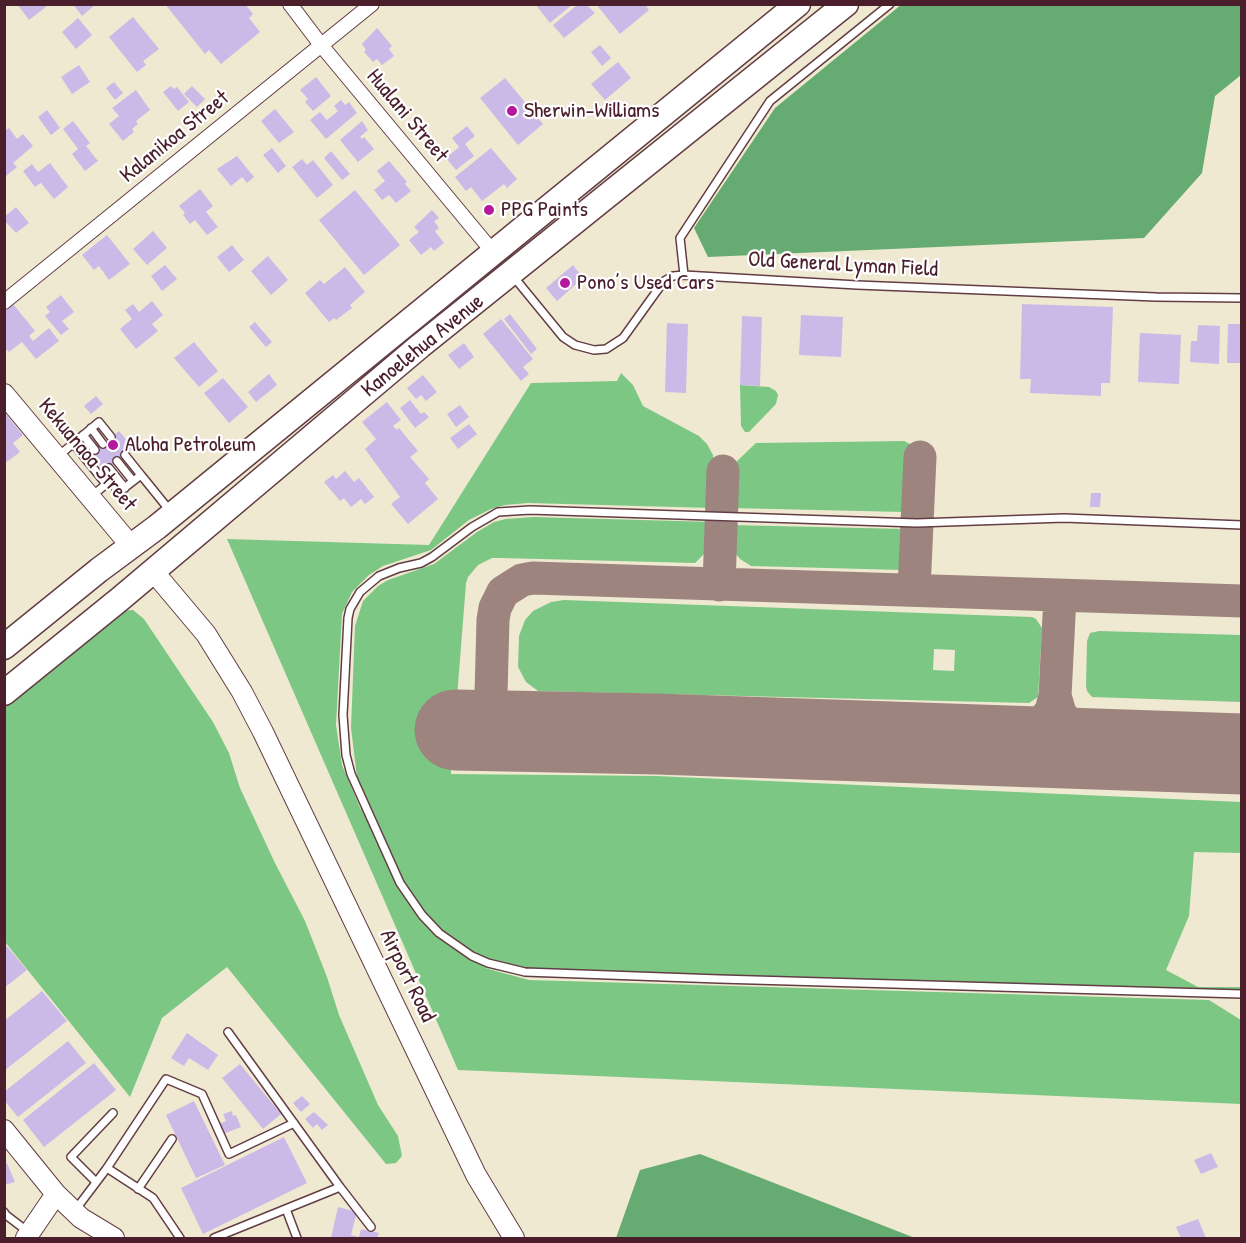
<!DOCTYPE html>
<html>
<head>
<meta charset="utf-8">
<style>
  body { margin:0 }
  #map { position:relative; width:1246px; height:1243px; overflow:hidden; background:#f0e9d1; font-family:"Patrick Hand",sans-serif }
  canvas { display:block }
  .frame { position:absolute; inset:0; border:6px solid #4a1f2b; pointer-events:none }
</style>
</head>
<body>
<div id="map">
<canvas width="1246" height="1243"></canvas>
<div class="frame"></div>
</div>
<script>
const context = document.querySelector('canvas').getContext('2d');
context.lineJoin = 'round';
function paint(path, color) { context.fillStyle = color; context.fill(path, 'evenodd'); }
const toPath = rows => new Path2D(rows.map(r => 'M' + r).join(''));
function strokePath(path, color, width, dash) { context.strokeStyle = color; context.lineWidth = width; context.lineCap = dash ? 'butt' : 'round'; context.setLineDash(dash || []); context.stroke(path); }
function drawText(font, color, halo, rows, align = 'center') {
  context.font = font + ' "Patrick Hand",sans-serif'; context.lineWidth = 4.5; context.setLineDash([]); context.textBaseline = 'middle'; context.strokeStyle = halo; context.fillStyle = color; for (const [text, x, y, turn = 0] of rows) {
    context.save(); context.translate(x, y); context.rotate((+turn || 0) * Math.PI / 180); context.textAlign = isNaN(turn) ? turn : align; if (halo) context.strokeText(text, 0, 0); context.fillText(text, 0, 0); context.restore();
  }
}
const green = toPath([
  [621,373,633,385,643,406,699,436,707,444,713,455,715,467,712,508,528,503,505,505,491,509,469,520,431,550,383,566,369,575,352,592,342,614,336,725,342,765,361,810,351,728,355,626,363,601,378,586,388,580,434,564,477,532,494,522,506,519,533,517,714,522,713,541,710,548,695,563,501,558,492,558,478,565,468,577,466,583,451,774,656,776,1241,802,1241,853,1194,852,1189,916,1166,970,1198,987,1241,987,1241,996,530,977,481,967,529,980,1209,1000,1241,1020,1241,1104,458,1070,227,539,429,545,531,383,617,381],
  [740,385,769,387,776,391,778,395,776,404,749,432,745,432,741,426],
  [904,441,912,445,913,449,904,512,730,508,730,483,734,464,756,443],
  [730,525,906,529,904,566,902,570,751,566,740,559,729,546],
  [564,600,1032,617,1036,619,1042,628,1038,697,1029,703,538,691,526,682,518,667,519,636,525,620,533,611,551,602],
  [934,649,955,650,954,671,933,670],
  [133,610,144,619,213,722,229,753,240,788,275,863,305,921,327,977,339,1015,378,1105,398,1136,402,1156,396,1163,386,1164,227,967,162,1018,130,1097,5,942,5,705,121,611],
  [1099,631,1241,635,1241,702,1092,697,1087,691,1086,686,1087,641,1090,633]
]);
const forest = toPath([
  [902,4,1241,5,1241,75,1215,96,1202,173,1144,238,708,257,694,228,775,108],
  [700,1154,915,1238,616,1238,640,1170]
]);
const taxiway = toPath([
  [719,585,723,471],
  [914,590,920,457],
  [1060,596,1055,696,1060,713,1071,728,1088,741,1123,750],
  [490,731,493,620,495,608,503,592,522,580,533,578,1242,601],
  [995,746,1021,739,1036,730,1051,711,1055,696]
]);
const runway = toPath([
  [455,730,657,734,1242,754]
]);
const building = toPath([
  [17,4,46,4,47,6,29,20],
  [73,4,96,4,82,16],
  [165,4,245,4,253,14,249,18,260,32,221,64,209,50,205,54],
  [535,4,573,4,550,23],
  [596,4,645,4,649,10,620,34],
  [577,5,587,5,595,13,564,38,553,25],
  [133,17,159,49,143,61,146,65,137,72,109,37],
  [78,18,92,35,76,49,62,32],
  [377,28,392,46,389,49,394,56,382,65,377,59,373,62,364,52,366,50,362,44],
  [600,45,611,58,602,66,591,52],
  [618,62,631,78,605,100,591,84],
  [79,65,90,82,72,94,61,77],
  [316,77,331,96,313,111,305,102,308,99,300,90],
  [505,78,543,124,518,145,480,98],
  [114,82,123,93,115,100,106,88],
  [171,86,174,89,177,87,189,102,178,111,163,92],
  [192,86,205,99,197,107,184,94],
  [136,90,150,110,136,121,138,124,132,129,134,132,123,141,109,124,119,116,112,108],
  [341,100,345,105,349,102,357,113,326,139,310,120,320,112,327,120,338,111,334,106],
  [275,109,294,132,279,143,261,121],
  [47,110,60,128,51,135,38,117],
  [73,121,90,143,86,146,98,161,85,171,72,154,78,149,63,129],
  [362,121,368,130,360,137,362,139,364,137,374,149,358,162,340,140],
  [467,126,475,136,465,144,474,156,456,170,446,158,459,147,452,138],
  [9,128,17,139,23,134,33,146,13,163,17,167,6,176,4,174,4,131],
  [272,148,286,166,278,173,263,155],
  [491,148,517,179,507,188,504,184,482,201,471,187,466,191,455,177],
  [331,151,350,174,342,180,324,158],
  [237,156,254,177,247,183,242,177,231,186,217,169],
  [302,159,307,165,313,160,333,185,317,198,292,167],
  [389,161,407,182,405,184,411,191,396,203,389,195,382,200,374,190,385,181,377,171],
  [50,163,68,187,54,199,41,183,35,187,23,171,32,164,38,172],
  [200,189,213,206,206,212,218,227,207,235,195,220,190,224,183,215,185,213,179,206],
  [355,190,400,245,364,275,319,220],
  [16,207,29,223,16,233,4,220,4,217],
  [432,210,439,218,434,221,439,228,435,231,444,243,434,251,431,247,421,255,409,240,419,232,414,227],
  [153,231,167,248,147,265,133,249],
  [107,235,130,264,109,280,99,266,94,270,82,255],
  [232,245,244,260,229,272,217,257],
  [268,256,288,280,271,295,251,271],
  [165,265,177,279,162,291,151,276],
  [573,265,583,278,557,301,546,288],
  [345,267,365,292,350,305,352,308,336,320,334,318,329,322,305,293,320,280,324,284],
  [61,295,74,312,62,321,69,329,61,335,45,316,50,312,46,307],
  [152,301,163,315,152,324,158,331,136,349,120,329,132,319,125,310,133,304,139,312],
  [13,304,35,331,29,336,33,341,49,328,59,341,36,359,22,342,9,352,4,347,4,311],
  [1022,304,1113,307,1110,383,1101,383,1101,396,1030,393,1031,379,1020,379],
  [510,314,537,349,531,354,504,319],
  [801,315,843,317,841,357,799,355],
  [742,316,762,317,760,386,740,385],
  [501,319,533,359,523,367,529,374,521,381,483,334],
  [255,322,272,342,266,347,249,327],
  [667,323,688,324,686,393,665,392],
  [1228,324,1242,324,1242,363,1227,363],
  [1198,325,1220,326,1219,364,1190,362,1191,341,1197,341],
  [1140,333,1181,335,1179,384,1138,382],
  [194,342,218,371,199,387,174,358],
  [464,343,474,357,459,369,448,355],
  [269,374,277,385,256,402,248,392],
  [423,375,437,392,426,401,421,395,416,399,407,388],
  [223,378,248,407,229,423,204,393],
  [96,396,103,404,91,414,84,406],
  [410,400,421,414,424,412,429,417,415,428,400,408],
  [387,402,401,420,393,426,397,430,399,428,418,451,410,457,429,479,425,483,438,499,408,524,391,504,400,497,365,449,376,439,362,422],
  [460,405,469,417,456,427,447,414],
  [4,412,23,435,13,443,20,452,4,464],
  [469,424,477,434,458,449,450,438],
  [119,431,133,448,105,471,90,454],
  [345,471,354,482,359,478,374,497,365,504,361,499,351,507,344,498,340,501,324,482,333,475,336,479],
  [1091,493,1101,493,1100,507,1090,507],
  [4,943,27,970,4,988],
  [42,991,67,1021,4,1071,4,1021],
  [187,1033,218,1055,208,1070,189,1058,184,1066,171,1058],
  [68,1041,86,1063,18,1117,4,1100,4,1092],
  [94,1063,116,1090,44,1147,23,1120],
  [240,1064,281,1114,263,1129,222,1078],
  [302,1096,310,1104,301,1112,293,1103],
  [194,1101,225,1165,196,1178,166,1115],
  [232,1111,233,1116,236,1115,241,1127,223,1134,219,1124,226,1121,223,1114],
  [314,1112,328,1125,322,1130,317,1124,313,1128,305,1119],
  [284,1137,307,1183,203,1234,181,1188],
  [1211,1153,1218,1167,1201,1174,1194,1160],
  [7,1163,15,1182,4,1185,4,1164],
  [338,1207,357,1212,351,1235,359,1237,361,1229,379,1233,377,1238,331,1238],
  [1198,1219,1206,1238,1181,1238,1176,1227]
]);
const lane = toPath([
  [684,275,680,238,770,101,890,4],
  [513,276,563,337,575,345,594,350,606,349,623,338,664,281,673,276,684,275,857,285,1156,297,1242,298],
  [91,428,103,444],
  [83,435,95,450],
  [73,443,106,484],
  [125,455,141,475],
  [57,457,99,422,111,437],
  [117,461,133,481],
  [109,468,125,488],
  [93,495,110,481,119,492,141,475,171,512],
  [1242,525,1064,518,917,523,530,510,498,512,472,527,432,557,421,563,399,568,379,576,360,592,350,609,348,618,343,715,346,755,351,774,400,883,422,915,439,933,472,956,488,963,525,972,719,979,1242,994],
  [96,1182,71,1157,113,1113],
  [340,1187,371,1227],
  [138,1189,172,1139],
  [76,1209,107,1168],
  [286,1209,297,1238],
  [4,1212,6,1215,27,1231],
  [180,1238,153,1198,107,1168,166,1079,202,1094,229,1154,294,1123],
  [214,1238,340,1187,228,1032]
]);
const street = toPath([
  [290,4,321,45,493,252],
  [4,302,372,4]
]);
const secondary = toPath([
  [4,394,131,546],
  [153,571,206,634,242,692,263,732,476,1175,514,1238],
  [4,1130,56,1194,81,1218,114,1238],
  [26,1238,56,1194]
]);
const highway = toPath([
  [4,647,99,570,157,527,798,4],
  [4,693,120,599,420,346,846,4]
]);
const markers = [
  [512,111,6,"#b5179e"],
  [489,210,6,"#b5179e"],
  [565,283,6,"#b5179e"],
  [113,445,6,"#b5179e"]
];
const poiNames = [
  ["Sherwin-Williams",524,111],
  ["PPG Paints",501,210],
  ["Pono’s Used Cars",577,283],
  ["Aloha Petroleum",125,445]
];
const streetNames = [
  ["Hualani Street",407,116,50],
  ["Kalanikoa Street",175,137,-39],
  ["Old General Lyman Field",843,265,3],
  ["Kanoelehua Avenue",423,346,-39],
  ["Kekuanaoa Street",87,455,50],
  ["Airport Road",407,976,64]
];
paint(green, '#7dc785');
paint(forest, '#66ac72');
strokePath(taxiway, '#9d847e', 33);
strokePath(runway, '#9d847e', 81);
paint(building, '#cbbae7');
strokePath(lane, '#633d44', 10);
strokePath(street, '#633d44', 16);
strokePath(secondary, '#633d44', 22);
strokePath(highway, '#633d44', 27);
strokePath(lane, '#fff', 7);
strokePath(street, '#fff', 14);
strokePath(secondary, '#fff', 20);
strokePath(highway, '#fff', 24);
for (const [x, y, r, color] of markers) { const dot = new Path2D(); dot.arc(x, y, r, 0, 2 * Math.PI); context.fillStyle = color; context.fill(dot); strokePath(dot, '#fff', 2); }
drawText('22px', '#4a1f2b', '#fff', poiNames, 'left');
drawText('22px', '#4a1f2b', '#fff', streetNames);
</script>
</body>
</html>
